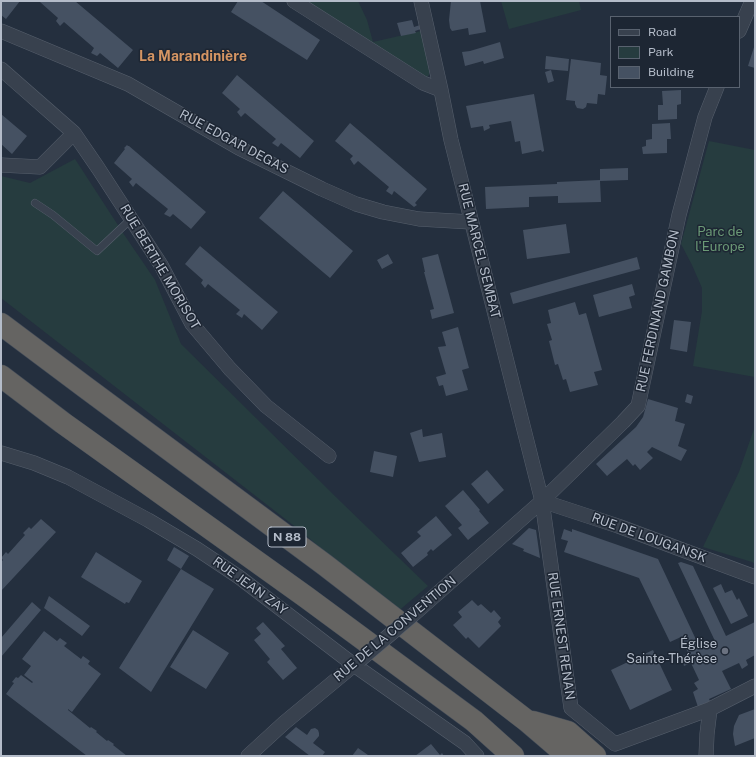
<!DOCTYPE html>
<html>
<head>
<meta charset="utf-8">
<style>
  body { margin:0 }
  #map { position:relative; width:756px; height:757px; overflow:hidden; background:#242f3e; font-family:"Public Sans",sans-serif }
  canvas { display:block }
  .frame { position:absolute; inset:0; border:2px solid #b4bcc9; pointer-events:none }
  .legend { position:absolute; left:610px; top:16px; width:130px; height:72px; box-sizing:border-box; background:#1d2633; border:1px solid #59626f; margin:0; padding:5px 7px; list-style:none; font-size:12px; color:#b4bcc9 }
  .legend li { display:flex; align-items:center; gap:8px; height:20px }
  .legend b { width:20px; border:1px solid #59626f }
</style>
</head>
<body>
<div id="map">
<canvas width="756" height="757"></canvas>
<div class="frame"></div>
<ul class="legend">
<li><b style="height:5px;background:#38414e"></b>Road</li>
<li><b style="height:11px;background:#263c3f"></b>Park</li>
<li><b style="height:11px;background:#455162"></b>Building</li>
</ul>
</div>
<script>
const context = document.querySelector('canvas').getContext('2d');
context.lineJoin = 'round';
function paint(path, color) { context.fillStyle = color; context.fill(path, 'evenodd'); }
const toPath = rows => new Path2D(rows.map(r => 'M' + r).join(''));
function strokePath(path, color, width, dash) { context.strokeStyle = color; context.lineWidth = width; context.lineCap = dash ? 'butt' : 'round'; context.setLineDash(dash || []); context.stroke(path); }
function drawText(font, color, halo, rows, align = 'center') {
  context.font = font + ' "Public Sans",sans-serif'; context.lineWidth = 3; context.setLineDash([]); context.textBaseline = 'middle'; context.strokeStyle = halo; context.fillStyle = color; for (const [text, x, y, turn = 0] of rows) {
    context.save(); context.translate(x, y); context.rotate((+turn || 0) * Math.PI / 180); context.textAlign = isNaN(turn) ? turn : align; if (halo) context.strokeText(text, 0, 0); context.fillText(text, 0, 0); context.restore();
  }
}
const green = toPath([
  [302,1,358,1,367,20,373,42,421,31,429,70,429,75,427,77,425,77],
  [501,1,579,1,581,10,509,29],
  [709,141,755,150,755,377,693,366,702,311,702,288,692,265,681,244],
  [75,159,125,236,155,280,181,344,341,502,428,586,396,613,302,532,1,298,1,176,30,183],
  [755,426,755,564,752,562,703,547,739,472]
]);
const building = toPath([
  [1,1,20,1,6,19,1,15],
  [41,1,75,1,133,50,118,68,100,53,97,56,91,53,94,48,64,22,60,26,56,21,58,18,40,2],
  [238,1,261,1,320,40,307,60,231,12],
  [451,1,480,1,486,32,469,35,468,28,452,31,450,28,449,20],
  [412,20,414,27,420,25,421,29,415,31,416,33,401,36,397,23],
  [500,42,504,58,484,64,483,61,465,66,462,52,470,51],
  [755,44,755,68,748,66],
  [546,56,569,59,568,71,545,69],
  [571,59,601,63,600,75,607,76,605,95,598,94,597,104,587,103,586,107,583,109,577,108,575,104,575,101,566,100],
  [551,70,554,81,548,83,545,72],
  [237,75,314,141,300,158,281,143,278,147,272,143,276,139,245,113,241,117,237,112,240,109,222,93],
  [681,90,681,104,677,105,677,119,658,120,658,105,663,105,662,91],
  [534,94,544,150,544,151,542,152,541,150,522,154,520,141,515,142,511,121,489,125,490,128,484,131,483,126,471,128,466,106],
  [1,114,27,136,12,154,1,144],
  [350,123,427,189,415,203,417,205,414,207,394,191,392,195,386,191,389,187,358,161,354,165,350,159,353,156,335,141],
  [670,123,671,139,667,139,667,153,643,154,642,147,646,146,646,140,652,139,652,124],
  [127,145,128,146,129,146,206,212,191,229,173,214,170,217,164,214,168,209,136,183,133,187,129,182,132,179,114,163,125,149,124,148],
  [628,168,628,180,600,181,601,202,558,203,558,196,529,197,529,207,486,209,485,187,557,184,557,182,600,180,600,169],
  [283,191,353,251,330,278,259,218],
  [566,224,570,253,527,259,523,230],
  [200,246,278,312,262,330,244,314,242,318,236,314,240,310,208,284,205,288,201,283,203,280,185,264],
  [388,254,393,263,382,269,377,260],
  [438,254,454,313,432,319,430,310,434,309,424,272,425,272,422,258],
  [637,257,640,269,513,304,510,293],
  [632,284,635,295,629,297,632,308,599,317,593,295],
  [575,302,579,315,586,313,602,370,594,372,598,385,570,392,566,379,563,380,558,364,555,365,549,341,552,340,547,324,551,323,548,310],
  [674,320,691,322,687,352,670,349],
  [458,327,469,368,462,370,468,390,446,396,443,385,439,386,436,377,446,374,438,347,446,346,442,332],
  [687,394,693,396,691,404,685,402],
  [648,399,678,408,675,421,685,424,678,446,687,450,681,461,652,447,647,452,653,458,640,470,635,464,633,466,627,459,607,476,596,464,636,427,643,417],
  [422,429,423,437,442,433,446,457,419,462,410,433],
  [374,451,397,456,393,477,370,472],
  [487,470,504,490,488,504,471,484],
  [463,490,480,510,479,511,489,523,468,540,458,528,462,525,445,506],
  [436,516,452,535,433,551,431,549,427,553,428,555,413,567,401,553,421,536,417,532],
  [41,519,56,532,1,591,1,562,3,560,1,558,6,552,8,554,25,535,23,533,29,527,31,529],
  [529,528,536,530,540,558,523,551,524,549,512,544],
  [564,529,572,532,572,529,658,559,700,648,715,641,678,563,681,562,693,566,726,636,755,622,755,655,746,660,748,665,742,669,739,663,722,671,731,689,709,699,710,701,698,707,693,692,698,689,694,683,699,680,691,663,684,666,681,657,688,653,681,637,670,642,639,578,564,552,568,541,561,539],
  [174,547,189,556,181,569,214,589,151,692,119,668,181,569,167,560],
  [96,552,142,581,129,603,126,602,125,604,81,577],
  [721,584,725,593,732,590,737,600,739,598,748,616,731,624,713,588],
  [49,596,90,626,82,636,44,608],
  [472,600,478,606,481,604,491,613,494,610,501,618,498,622,501,626,479,648,468,637,466,639,453,625,462,617,458,612],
  [32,602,41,610,1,657,1,638],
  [263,622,285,646,281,649,297,668,283,680,267,662,270,659,254,640,261,634,256,628],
  [193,630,229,653,206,689,170,667],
  [44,631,57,641,60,638,67,643,64,646,81,659,83,656,90,661,88,664,101,674,72,712,68,709,68,710,90,728,91,727,97,731,96,732,107,741,108,740,114,744,113,745,127,756,87,756,6,694,14,683,12,682,16,677,18,678,21,675,32,683,33,682,24,675,31,666,22,659],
  [653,650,672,690,630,710,611,670],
  [755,709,755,738,735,746,733,734,734,726,739,715],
  [296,727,307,735,311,729,315,728,318,730,319,733,319,736,313,743,325,752,322,756,310,756,285,737],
  [431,744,440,755,442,753,444,756,415,756],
  [358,748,368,755,367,756,352,756]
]);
const service = toPath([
  [35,203,53,215,97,251,131,219]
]);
const minor = toPath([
  [294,1,423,83,441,90],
  [421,1,441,90,451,140,542,501,571,708,615,744,710,709,755,686],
  [1,31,128,84,239,148,322,189,356,204,383,212,419,219,471,222],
  [739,31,752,1],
  [1,69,74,133,98,168,161,265,192,324,230,369,266,406,329,456],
  [1,165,40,167,74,133],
  [1,453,34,463,68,477,148,520,197,549,239,577,354,665,465,743,477,756],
  [542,501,618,526,755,577],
  [413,615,542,501,623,422,638,406,679,215,705,117,717,87],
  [248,756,284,723,360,660],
  [706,756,707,734,710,709]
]);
const trunk = toPath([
  [1,324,85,387,325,565,527,721,568,756],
  [1,376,63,423,306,597,474,721,513,756],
  [533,722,568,732,595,756]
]);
const minorBridge = toPath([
  [360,660,413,615]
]);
const markers = [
  [725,651,4,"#6b7280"]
];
const shields = [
  [287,537,38]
];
const shieldNames = [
  ["N 88",287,537]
];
const streetNames = [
  ["RUE EDGAR DEGAS",234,142,28],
  ["RUE MARCEL SEMBAT",479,251,76],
  ["RUE BERTHE MORISOT",160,267,59],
  ["RUE FERDINAND GAMBON",658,311,-78],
  ["RUE DE LOUGANSK",649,538,20],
  ["RUE JEAN ZAY",250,586,36],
  ["RUE DE LA CONVENTION",395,629,-40],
  ["RUE ERNEST RENAN",561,636,82]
];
const parkNames = [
  ["Parc de",720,232],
  ["l'Europe",720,247]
];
const poiNames = [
  ["Église",717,644],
  ["Sainte-Thérèse",717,659]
];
const neighbourhoodNames = [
  ["La Marandinière",193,57]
];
paint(green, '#263c3f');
paint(building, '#455162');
strokePath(service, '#565f6c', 8);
strokePath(minor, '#565f6c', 15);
strokePath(trunk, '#434c59', 23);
strokePath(service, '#38414e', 7);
strokePath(minor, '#38414e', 14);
strokePath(trunk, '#656462', 22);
strokePath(minorBridge, '#565f6c', 15, []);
strokePath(minorBridge, '#38414e', 14);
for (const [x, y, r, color] of markers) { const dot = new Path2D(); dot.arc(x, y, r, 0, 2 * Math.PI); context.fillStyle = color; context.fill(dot); strokePath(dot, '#1d2633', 1.5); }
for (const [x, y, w] of shields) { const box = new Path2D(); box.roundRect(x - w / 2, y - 10, w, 20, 3); context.fillStyle = '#1d2633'; context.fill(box); strokePath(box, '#b4bcc9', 1); }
drawText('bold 12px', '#b4bcc9', null, shieldNames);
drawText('13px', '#b4bcc9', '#1d2633', streetNames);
drawText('13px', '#6b9a76', '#1d2633', parkNames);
drawText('13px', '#b4bcc9', '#1d2633', poiNames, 'right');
drawText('bold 14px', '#d59563', '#1d2633', neighbourhoodNames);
</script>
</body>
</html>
